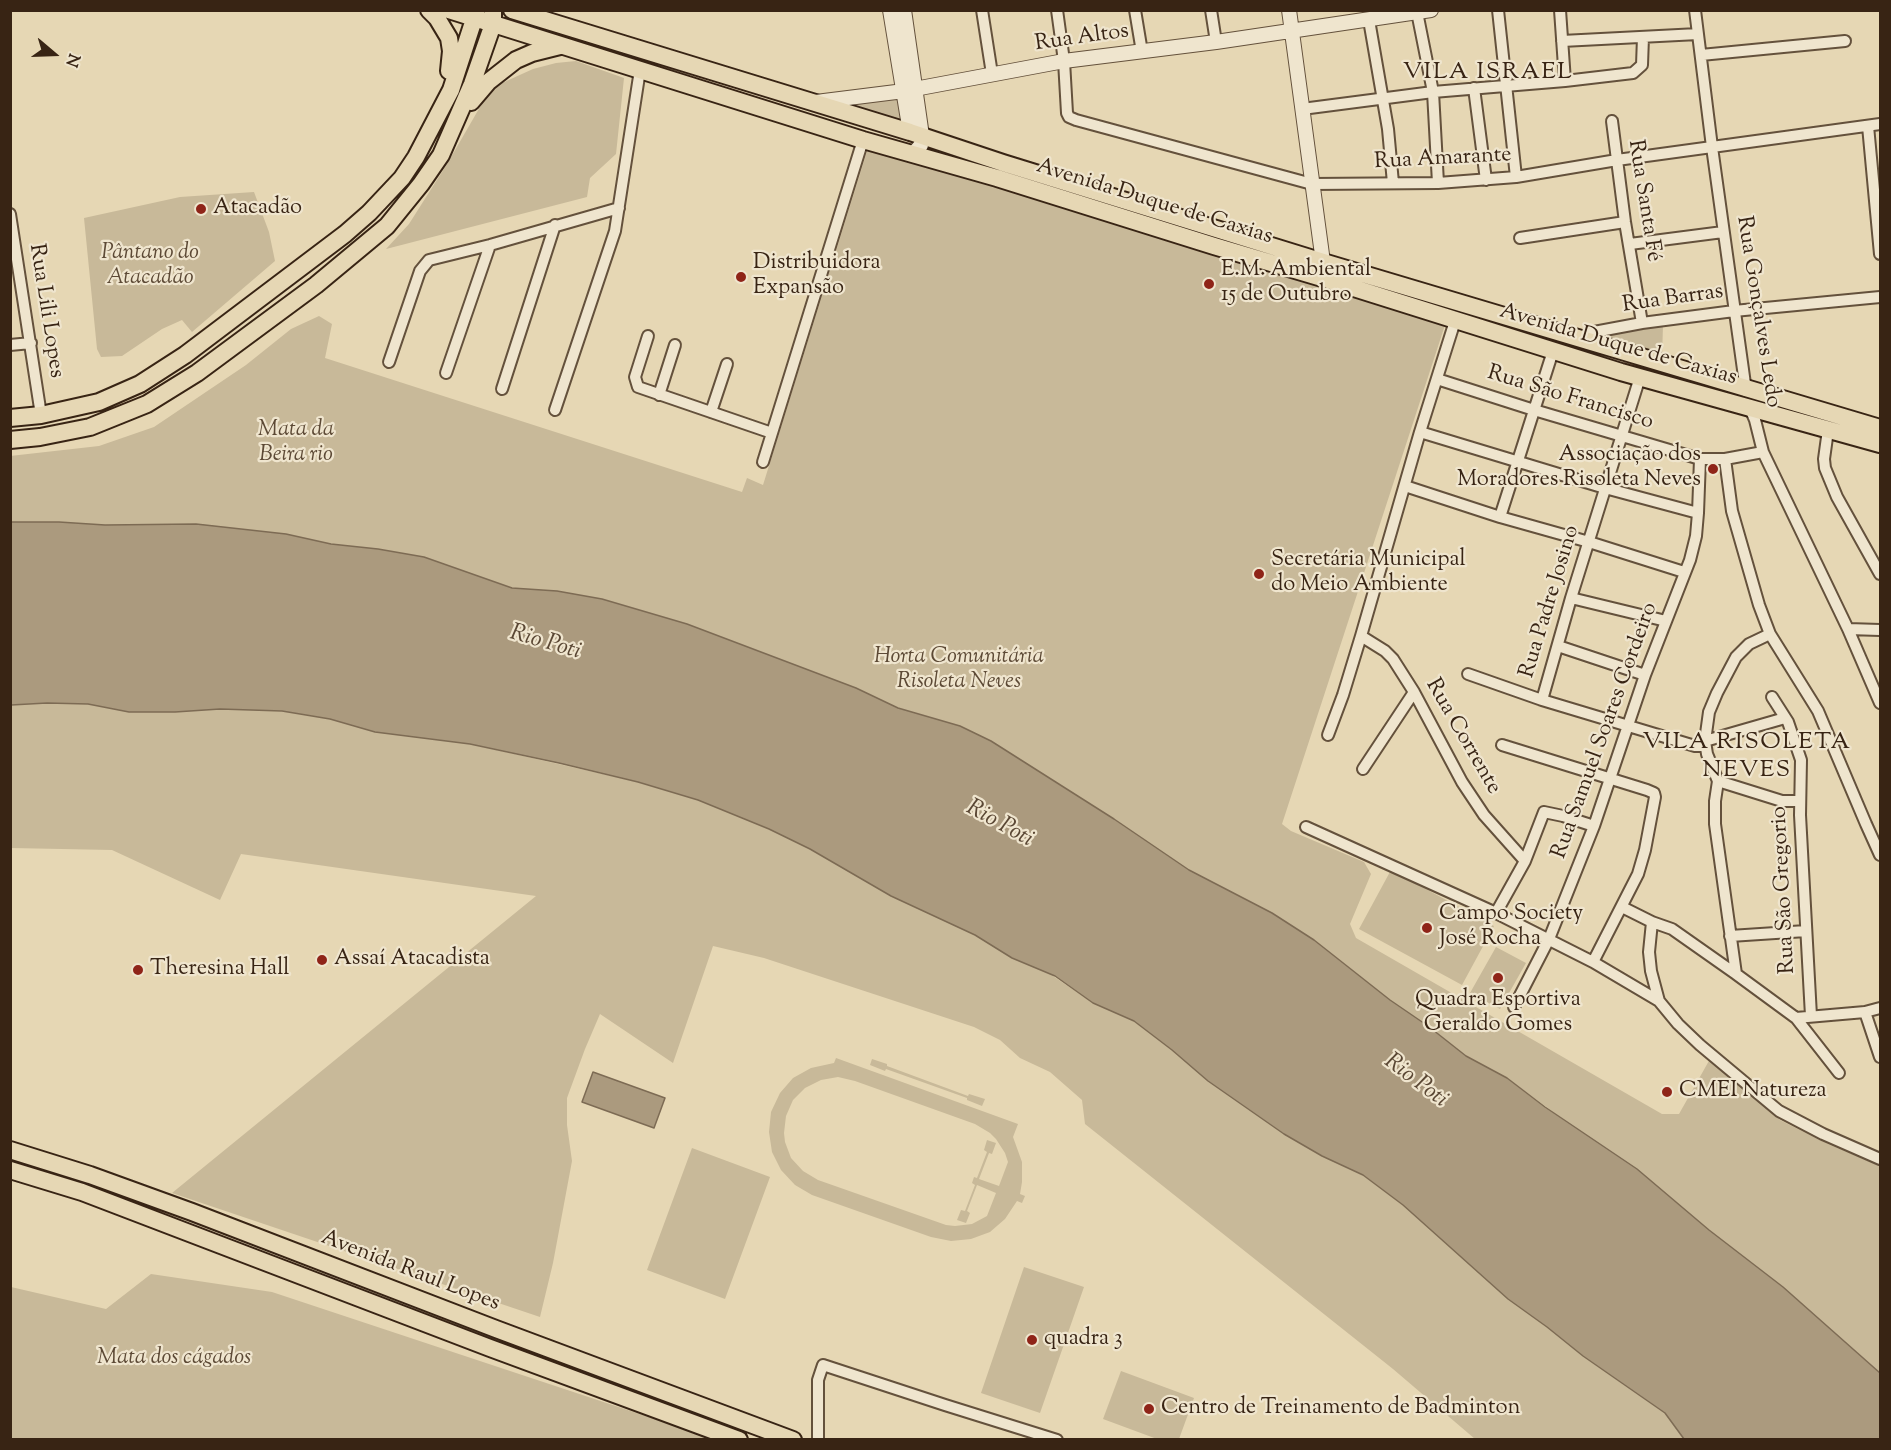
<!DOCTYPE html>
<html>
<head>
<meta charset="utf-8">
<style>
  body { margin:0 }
  #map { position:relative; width:1891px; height:1450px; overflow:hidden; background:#e6d7b4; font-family:"Sorts Mill Goudy",serif }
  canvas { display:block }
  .frame { position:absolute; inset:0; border:12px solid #382414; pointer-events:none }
  .north { position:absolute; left:24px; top:24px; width:60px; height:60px; -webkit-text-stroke:4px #efe5ce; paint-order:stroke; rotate:109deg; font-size:16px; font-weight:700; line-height:24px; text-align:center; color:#382414 }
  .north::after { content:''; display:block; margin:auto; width:21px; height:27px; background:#382414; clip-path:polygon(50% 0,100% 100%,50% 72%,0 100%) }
</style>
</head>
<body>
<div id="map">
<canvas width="1891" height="1450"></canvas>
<div class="frame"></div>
<div class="north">N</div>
</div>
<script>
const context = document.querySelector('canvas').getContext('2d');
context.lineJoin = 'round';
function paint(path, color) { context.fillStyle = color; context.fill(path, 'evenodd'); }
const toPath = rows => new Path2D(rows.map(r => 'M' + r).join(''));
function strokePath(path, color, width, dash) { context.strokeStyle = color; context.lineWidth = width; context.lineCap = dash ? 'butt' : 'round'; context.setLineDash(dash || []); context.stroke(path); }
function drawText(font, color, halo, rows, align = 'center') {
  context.font = font + ' "Sorts Mill Goudy",serif'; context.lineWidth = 4.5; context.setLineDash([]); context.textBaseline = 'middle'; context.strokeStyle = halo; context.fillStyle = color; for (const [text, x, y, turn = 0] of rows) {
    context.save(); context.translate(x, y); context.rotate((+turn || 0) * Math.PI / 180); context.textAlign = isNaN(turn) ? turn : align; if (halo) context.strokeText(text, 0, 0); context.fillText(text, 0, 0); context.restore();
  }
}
const green = toPath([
  [576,61,624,78,616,154,590,178,587,197,386,249,409,224,447,164,491,88,533,69,556,63],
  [899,94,901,124,835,105],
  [869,145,1445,325,1282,824,1291,831,1364,862,1371,874,1350,924,1356,938,1662,1114,1679,1114,1710,1059,1780,1120,1828,1144,1880,1166,1880,1373,1783,1287,1709,1230,1673,1200,1507,1078,1466,1056,1428,1026,1390,1000,1314,940,1272,913,1189,870,1114,819,991,741,960,726,898,708,856,688,687,624,602,599,557,591,512,588,424,557,378,549,331,544,286,534,196,524,105,525,59,522,11,522,10,456,99,446,154,427,246,365,291,329,319,316,332,324,325,358,742,492,747,478,763,485],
  [254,192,269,232,275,261,192,332,182,320,162,329,122,356,101,357,97,349,84,218,180,197],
  [1663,325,1662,358,1590,335],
  [47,703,88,704,129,712,175,712,220,709,282,711,330,719,375,732,470,744,638,782,698,800,769,829,810,849,891,896,975,935,1012,958,1050,974,1093,1003,1134,1021,1172,1050,1213,1084,1284,1134,1322,1156,1363,1175,1403,1205,1508,1299,1547,1327,1583,1356,1665,1413,1684,1439,1475,1439,1393,1369,1085,1124,1082,1100,1050,1072,1020,1058,1000,1040,974,1027,764,958,713,946,673,1063,600,1014,585,1049,567,1098,567,1125,572,1161,553,1263,540,1317,172,1193,536,896,241,854,220,900,112,850,11,848,11,705],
  [1391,870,1494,926,1462,985,1359,929],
  [1496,947,1526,963,1500,1009,1470,993],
  [836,1058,1018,1124,1013,1137,1022,1162,1022,1182,1020,1194,1025,1196,1022,1203,1017,1201,1005,1219,990,1232,971,1239,951,1241,931,1237,812,1195,795,1185,781,1170,772,1152,769,1132,771,1112,780,1093,793,1078,811,1068,834,1063],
  [838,1077,855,1081,975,1124,990,1133,996,1139,1005,1153,1008,1162,999,1186,979,1179,989,1153,992,1154,996,1143,987,1140,984,1150,987,1152,977,1178,974,1177,972,1183,975,1185,965,1211,961,1210,957,1220,966,1223,970,1213,967,1211,977,1185,996,1193,987,1216,972,1224,955,1226,946,1225,818,1180,803,1171,791,1158,785,1142,784,1133,786,1116,793,1100,805,1088,821,1080],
  [872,1059,887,1064,887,1066,968,1096,969,1094,985,1099,982,1106,967,1100,967,1098,886,1069,885,1071,870,1065],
  [692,1148,770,1177,725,1299,647,1270],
  [1024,1267,1084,1287,1040,1413,981,1393],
  [151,1274,272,1292,715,1439,11,1440,11,1287,106,1309],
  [1121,1371,1194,1398,1179,1439,1157,1439,1103,1419]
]);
const water = toPath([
  [11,522,59,522,105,525,196,524,286,534,331,544,378,549,424,557,512,588,557,591,602,599,687,624,856,688,898,708,960,726,991,741,1114,819,1189,870,1272,913,1314,940,1390,1000,1428,1026,1466,1056,1507,1078,1545,1107,1637,1169,1709,1230,1783,1287,1880,1373,1880,1439,1684,1439,1665,1413,1583,1356,1547,1327,1508,1299,1403,1205,1363,1175,1322,1156,1284,1134,1208,1081,1172,1050,1134,1021,1093,1003,1055,976,1012,958,975,935,891,896,810,849,769,829,698,800,638,782,559,763,470,744,375,732,330,719,282,711,220,709,175,712,129,712,88,704,47,703,11,705,11,522],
  [593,1072,665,1098,654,1128,582,1102,593,1072]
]);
const minor = toPath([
  [982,10,992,74],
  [1057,10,1064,61,1067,113,1069,117,1076,120,1312,184,1438,183,1516,177,1617,160,1880,124],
  [1135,10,1142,52],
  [1211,10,1216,42],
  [1498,10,1516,177],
  [1560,10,1565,81],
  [1695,10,1712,147,1746,391],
  [1417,12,1433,92,1438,183],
  [1369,20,1388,129,1393,183],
  [1562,41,1698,34],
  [1701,55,1845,41],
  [1474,88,1486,180],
  [1302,109,1433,92,1565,81,1633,73,1642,65,1643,37],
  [1612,121,1625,222,1642,323],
  [1868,126,1880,254],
  [10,214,41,415],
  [1520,238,1625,222],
  [1630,244,1723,232],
  [648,336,635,377,638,387,772,433],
  [1580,338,1594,332,1642,323,1734,311,1880,297],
  [10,345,31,343],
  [389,362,420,271,429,260,490,245,619,208],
  [446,373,490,245],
  [1437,379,1534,410,1700,459,1725,459,1763,452],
  [502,389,555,225],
  [659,395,675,345],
  [1749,406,1755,420,1763,452,1848,629,1880,703],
  [555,410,615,231,640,70],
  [711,412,727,364],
  [1828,430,1824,459,1825,468,1837,497,1880,574],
  [1420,432,1605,488,1698,513],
  [1725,459,1732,511,1759,605,1770,634,1818,711,1866,824,1880,855],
  [763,462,863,140],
  [1405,486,1500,517,1589,542,1684,572],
  [1500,517,1553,351],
  [1571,598,1666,621],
  [1848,629,1880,630],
  [1770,634,1749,644,1736,657,1717,693,1709,712,1705,741,1707,754,1718,781,1715,801,1715,824,1736,974,1796,1018,1865,1012,1880,1008],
  [1361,636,1385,651,1393,659,1414,692,1462,782,1484,815,1525,861],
  [1558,646,1645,675],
  [1468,674,1542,700,1695,746,1705,746],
  [1772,697,1788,722,1801,760,1800,815,1811,1016],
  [1542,700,1571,598,1640,377],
  [1328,735,1343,695,1361,636,1420,432,1455,321],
  [1705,741,1785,718],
  [1502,745,1647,790,1654,793,1655,797,1645,850,1638,874,1593,962],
  [1363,769,1414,692],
  [1718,781,1782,801,1800,801],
  [1306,827,1496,913,1593,962,1659,1001],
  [1622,907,1652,922,1672,929,1736,974],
  [1496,913,1525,861,1544,812,1563,816,1594,826],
  [1652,922,1649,952,1651,971,1659,1001,1678,1024,1700,1045,1779,1111,1823,1134,1880,1159],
  [1730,936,1806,931],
  [1514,1007,1549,939,1594,826,1645,675,1690,560,1696,536,1698,513,1700,459],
  [1865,1012,1880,1057],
  [1796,1018,1839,1073],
  [818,1440,818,1380,823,1365,945,1405,1057,1440]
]);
const tertiary = toPath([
  [890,10,910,132],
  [904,10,922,136,921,145,913,154],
  [1289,10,1323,262,1323,270],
  [816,102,904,91,1064,61,1216,42,1431,10]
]);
const primary = toPath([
  [429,10,437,18,449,38,451,51,449,71],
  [449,10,863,140,997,178,1214,246,1322,278,1621,372,1880,444],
  [512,10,910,132,1003,163,1323,262,1880,428],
  [471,102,488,82,516,60,532,53,560,46],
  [10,418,41,415,99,402,140,384,185,355,345,234,369,213,402,178,416,157,451,90,477,10],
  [10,440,40,437,90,427,147,404,197,373,316,285,387,226,421,184,441,155,472,84,493,24,493,10],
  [10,1150,90,1175,192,1212,496,1329,793,1440],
  [10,1170,82,1192,490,1348,739,1440]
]);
const markers = [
  [201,209,6,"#8f2418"],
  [741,277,6,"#8f2418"],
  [1209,284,6,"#8f2418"],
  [1713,469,6,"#8f2418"],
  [1259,574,6,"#8f2418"],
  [1427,928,6,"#8f2418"],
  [322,960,6,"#8f2418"],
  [138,970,6,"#8f2418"],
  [1498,978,6,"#8f2418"],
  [1667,1092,6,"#8f2418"],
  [1032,1340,6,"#8f2418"],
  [1149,1409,6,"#8f2418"]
];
const streetNames = [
  ["Rua Altos",1082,39,-8],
  ["Rua Amarante",1443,160,-3],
  ["Rua Santa Fé",1643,201,81],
  ["Avenida Duque de Caxias",1154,203,17],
  ["Rua Barras",1673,300,-8],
  ["Rua Lili Lopes",45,311,81],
  ["Rua Gonçalves Ledo",1757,312,81],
  ["Avenida Duque de Caxias",1618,346,16],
  ["Rua São Francisco",1570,399,17],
  ["Rua Padre Josino",1551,602,-73],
  ["Rua Samuel Soares Cordeiro",1606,731,-70],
  ["Rua Corrente",1462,737,60],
  ["Rua São Gregorio",1785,890,-93],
  ["Avenida Raul Lopes",410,1272,21]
];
const poiNames = [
  ["Atacadão",213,209],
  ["Distribuidora",753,264],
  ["Expansão",753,289],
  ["E.M. Ambiental",1221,271],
  ["15 de Outubro",1221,296],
  ["Associação dos",1701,456,"right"],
  ["Moradores Risoleta Neves",1701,481,"right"],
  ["Secretária Municipal",1271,561],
  ["do Meio Ambiente",1271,586],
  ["Campo Society",1439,915],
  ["José Rocha",1439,940],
  ["Assaí Atacadista",334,960],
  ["Theresina Hall",150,970],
  ["Quadra Esportiva",1498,1001,"center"],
  ["Geraldo Gomes",1498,1026,"center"],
  ["CMEI Natureza",1679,1092],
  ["quadra 3",1044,1340],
  ["Centro de Treinamento de Badminton",1161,1409]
];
const parkNames = [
  ["Pântano do",150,254],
  ["Atacadão",150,279],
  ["Mata da",296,431],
  ["Beira rio",296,456],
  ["Horta Comunitária",959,658],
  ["Risoleta Neves",959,683],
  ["Mata dos cágados",174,1359]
];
const neighbourhoodNames = [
  ["VILA ISRAEL",1488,74],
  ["VILA RISOLETA",1747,744],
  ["NEVES",1747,772]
];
const waterNames = [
  ["Rio Poti",545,644,16],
  ["Rio Poti",999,825,29],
  ["Rio Poti",1415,1082,37]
];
paint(green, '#c8b999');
paint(water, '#ab9a7e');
strokePath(water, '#7d6b54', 1.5);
strokePath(minor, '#64513c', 14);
strokePath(tertiary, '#64513c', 16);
strokePath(primary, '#382414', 20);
strokePath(minor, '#efe5ce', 10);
strokePath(tertiary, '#efe5ce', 14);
strokePath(primary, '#e6d7b4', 16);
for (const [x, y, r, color] of markers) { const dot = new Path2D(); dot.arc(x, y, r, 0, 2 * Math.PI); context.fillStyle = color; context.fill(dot); strokePath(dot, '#efe5ce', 2); }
drawText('22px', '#382414', '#efe5ce', streetNames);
drawText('22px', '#382414', '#efe5ce', poiNames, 'left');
drawText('italic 22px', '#5c4935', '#efe5ce', parkNames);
context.letterSpacing = '1.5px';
drawText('24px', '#382414', '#efe5ce', neighbourhoodNames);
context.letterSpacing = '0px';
drawText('italic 24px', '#5a4734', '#efe5ce', waterNames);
</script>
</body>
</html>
